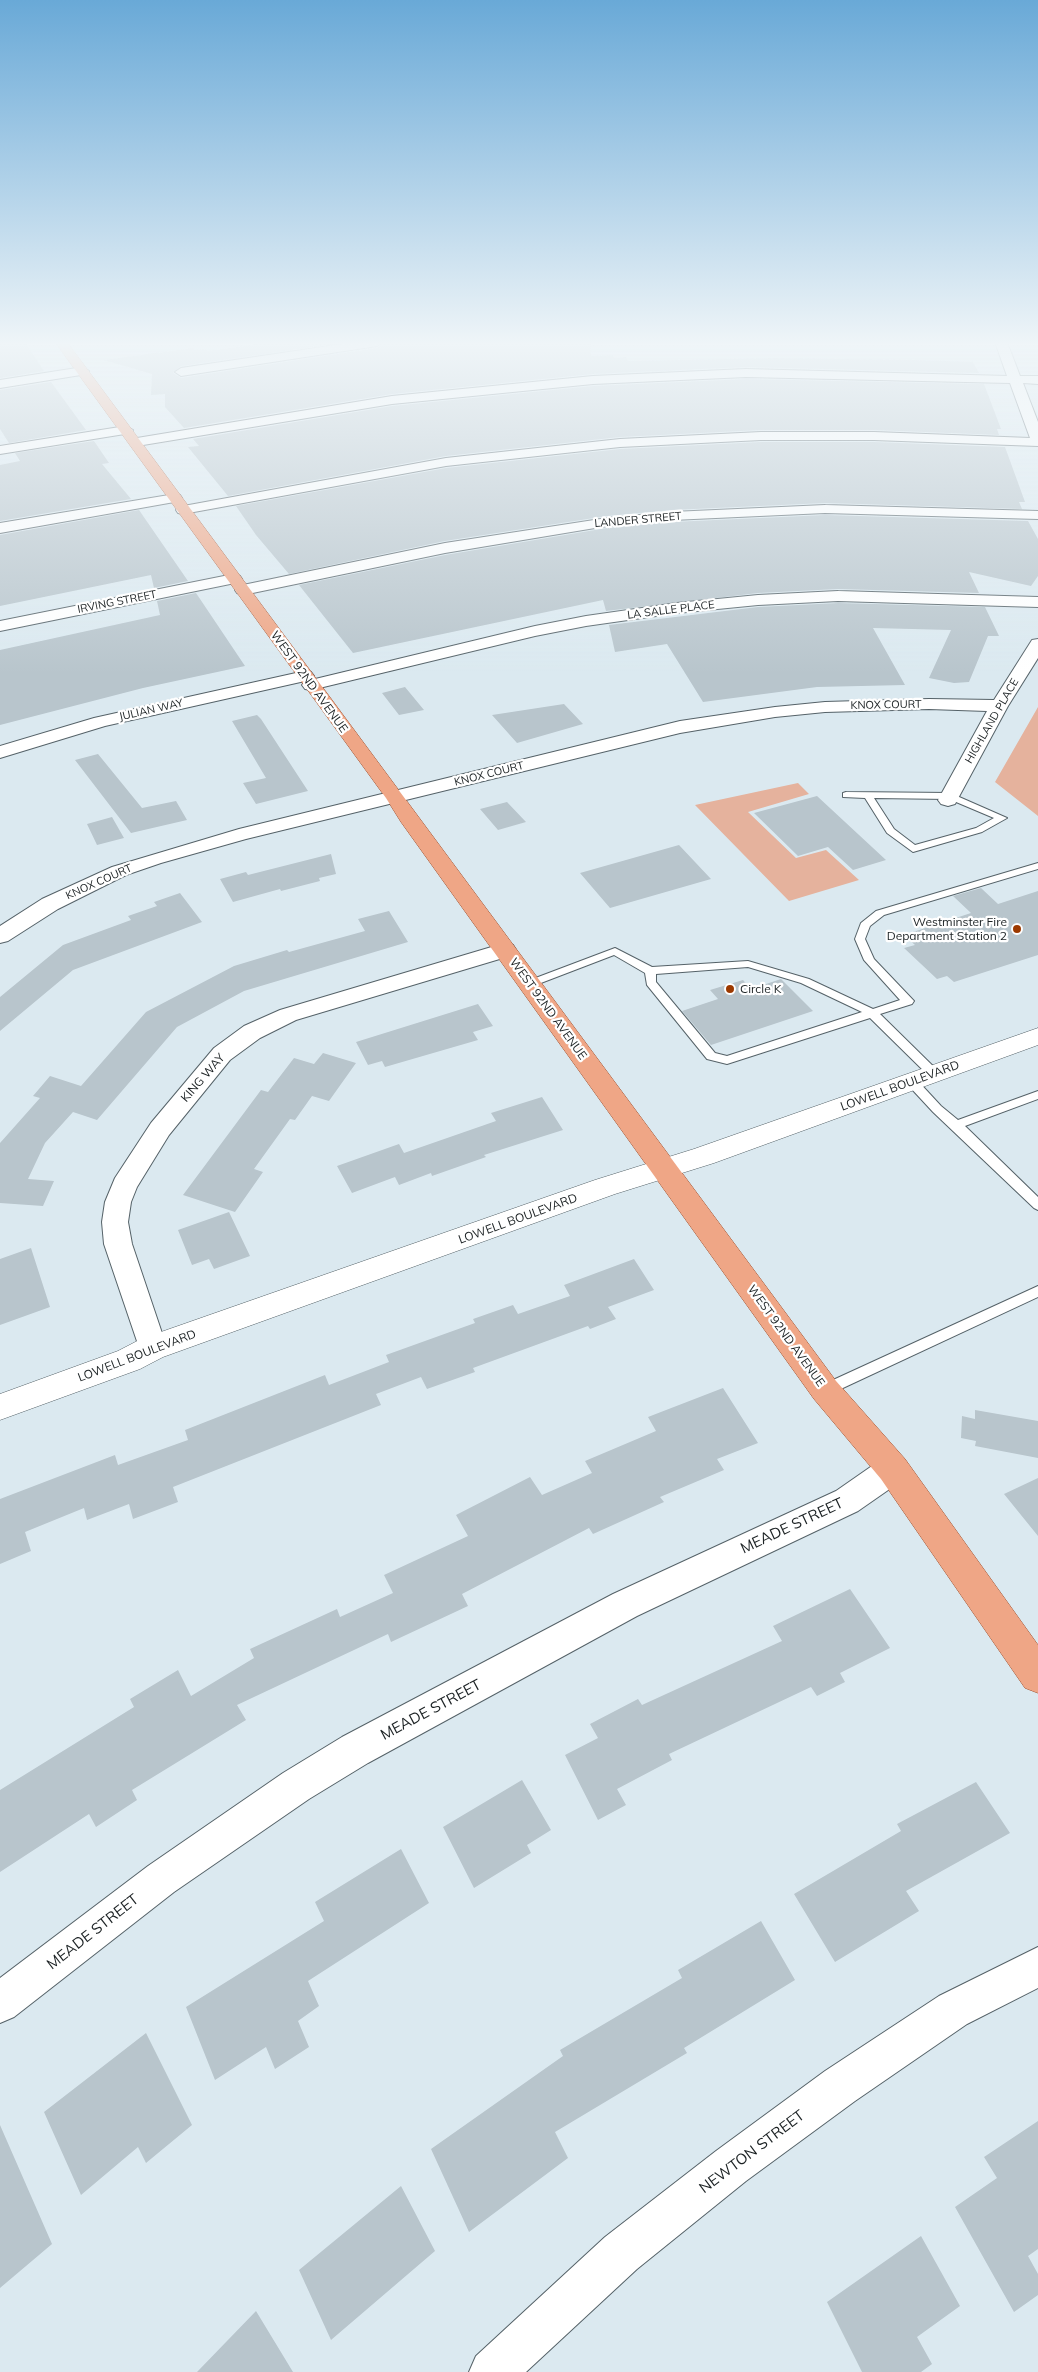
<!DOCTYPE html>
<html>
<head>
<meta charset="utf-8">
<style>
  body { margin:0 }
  canvas { display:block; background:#dbe9f0 }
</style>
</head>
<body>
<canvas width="1038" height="2372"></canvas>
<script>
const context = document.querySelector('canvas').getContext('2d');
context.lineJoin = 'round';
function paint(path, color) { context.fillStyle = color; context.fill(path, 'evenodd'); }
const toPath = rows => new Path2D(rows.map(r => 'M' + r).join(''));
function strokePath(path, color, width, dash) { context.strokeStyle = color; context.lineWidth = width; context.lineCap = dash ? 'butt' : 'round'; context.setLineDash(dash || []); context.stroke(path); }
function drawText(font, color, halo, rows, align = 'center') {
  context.font = font + ' Mulish,sans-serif'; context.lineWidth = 4.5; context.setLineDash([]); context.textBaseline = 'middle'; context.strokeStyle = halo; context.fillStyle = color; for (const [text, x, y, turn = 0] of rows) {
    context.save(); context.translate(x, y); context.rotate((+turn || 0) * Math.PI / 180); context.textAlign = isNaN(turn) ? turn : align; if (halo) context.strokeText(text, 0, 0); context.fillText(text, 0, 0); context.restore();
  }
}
const green = toPath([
  [1038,707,1038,816,995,782],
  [798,783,809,794,748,812,796,858,826,850,859,880,789,901,695,805]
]);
const building = toPath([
  [0,342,25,342,44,371,0,378],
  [274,342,346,342,181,366,173,373,181,378,377,348,385,342,590,342,591,356,613,355,614,358,626,357,628,361,775,358,916,360,973,362,979,373,746,367,593,374,392,394,184,428,165,407,165,394,151,395,152,374,104,360,193,348,195,350,206,349,208,351],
  [746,379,984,384,1001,429,997,429,999,435,874,430,761,430,620,437,446,456,228,496,188,447,199,446,193,439,392,406,593,386],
  [51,382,86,430,9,443,0,429,0,390],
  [94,441,109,463,102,464,131,499,0,521,0,465,20,461,15,453],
  [761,442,874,442,1005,447,1025,502,1019,502,1022,509,825,503,672,510,607,516,445,541,289,574,256,535,236,506,446,468,620,449],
  [139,510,188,581,154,588,151,575,0,606,0,535],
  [825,515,1028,521,1038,539,1038,576,1031,586,969,572,979,593,838,589,758,593,606,611,603,600,353,653,299,585,445,555,607,528,672,522],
  [196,593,245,666,143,688,0,725,0,650,160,615,157,601],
  [838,603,985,607,999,636,988,636,969,682,954,683,929,678,951,630,873,628,905,685,817,687,703,702,667,644,615,652,609,625,758,607],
  [405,687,424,710,399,715,382,693],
  [564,704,583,724,517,743,492,715],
  [257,715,261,719,308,791,256,804,243,783,266,778,232,721],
  [98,754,142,808,176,801,187,820,131,833,75,760],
  [817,796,886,860,853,870,828,847,798,856,754,813],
  [507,802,526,822,498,830,480,809],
  [112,817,124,838,97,845,87,824],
  [679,845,711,879,610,908,580,873],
  [331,854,336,874,319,878,320,881,281,891,280,889,233,902,220,879,246,872,248,875],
  [981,888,998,904,1038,891,1038,955,954,982,947,976,937,979,904,948,915,945,904,935,971,913,953,896],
  [180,893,202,922,73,970,0,1031,0,997,63,945,131,920,128,916,157,906,154,902],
  [389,911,408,942,244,991,177,1027,97,1120,73,1112,45,1143,28,1179,54,1181,43,1206,0,1203,0,1143,40,1098,33,1096,50,1076,81,1086,146,1012,234,966,287,950,289,952,365,931,358,919],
  [781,979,813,1011,711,1045,682,1011,718,999,710,990,743,980,751,989],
  [478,1004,493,1026,473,1032,478,1040,385,1067,382,1061,368,1065,356,1042],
  [323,1053,356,1063,329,1101,312,1096,295,1120,290,1119,254,1169,263,1172,235,1212,183,1195,261,1090,268,1092,294,1058,314,1064],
  [542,1097,563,1130,484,1155,486,1157,432,1176,431,1173,399,1185,395,1177,352,1193,337,1166,399,1144,404,1153,496,1121,491,1113],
  [229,1212,250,1256,214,1269,209,1259,192,1265,178,1230],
  [31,1248,50,1307,0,1325,0,1259],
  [634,1259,654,1290,608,1307,616,1319,590,1329,588,1326,473,1368,475,1372,427,1389,421,1377,376,1394,381,1405,173,1487,178,1502,133,1519,129,1504,87,1520,84,1508,25,1532,31,1551,0,1564,0,1499,115,1455,118,1465,188,1440,185,1430,325,1375,329,1385,389,1362,386,1355,475,1323,473,1319,513,1305,518,1314,570,1296,564,1285],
  [723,1388,758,1443,717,1459,724,1470,660,1497,664,1502,593,1534,589,1528,462,1594,468,1606,391,1642,388,1634,237,1705,246,1720,132,1790,137,1800,96,1827,89,1814,0,1872,0,1790,134,1707,130,1699,178,1670,191,1696,254,1658,250,1649,337,1609,340,1617,393,1593,384,1575,468,1536,456,1515,530,1477,542,1495,592,1473,585,1461,656,1431,648,1417],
  [975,1410,1038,1421,1038,1458,975,1446,976,1441,961,1438,962,1416,975,1419],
  [1038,1478,1038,1536,1004,1494],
  [850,1589,890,1648,840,1673,845,1682,817,1696,811,1687,669,1754,672,1760,617,1789,626,1805,598,1820,565,1755,598,1738,590,1724,638,1699,642,1705,782,1641,773,1626],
  [522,1780,551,1830,527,1845,531,1853,474,1888,443,1827],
  [976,1782,1010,1833,906,1891,919,1911,835,1962,794,1894,901,1831,897,1824],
  [401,1849,429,1903,308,1981,319,2006,298,2021,309,2047,275,2069,266,2047,215,2080,186,2007,324,1921,315,1902],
  [761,1921,795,1980,684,2048,687,2053,555,2132,568,2158,469,2232,431,2149,563,2056,560,2050,682,1978,678,1970],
  [146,2033,192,2125,146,2163,138,2147,81,2195,44,2112],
  [1038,2121,1038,2249,1028,2256,1038,2274,1038,2295,1014,2312,955,2207,997,2178,984,2157],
  [0,2125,52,2244,0,2288],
  [401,2186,435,2251,331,2340,299,2270],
  [921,2236,960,2306,917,2337,932,2364,921,2372,862,2372,827,2302],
  [256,2311,293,2372,197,2372]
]);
const lane = toPath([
  [846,792,950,793,1007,818,982,832,913,852,887,833,865,798,843,797,843,793,846,792],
  [874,798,949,799,994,818,976,828,915,845,894,829,874,798],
  [1038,863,1038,869,884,915,870,926,865,939,874,959,914,1001,912,1004,880,1014,938,1071,940,1074,938,1077,934,1078,930,1077,870,1018,727,1064,707,1059,647,985,645,973,614,955,533,986,529,988,524,984,525,982,615,948,652,967,748,961,809,979,873,1009,900,1000,864,960,855,939,861,923,876,911,1038,863],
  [748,967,801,983,862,1012,727,1056,715,1053,656,982,656,974,748,967],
  [912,1078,916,1079,941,1106,958,1120,1038,1091,1038,1099,965,1126,1038,1197,1038,1210,1034,1208,933,1112,908,1085,906,1082,908,1079,912,1078],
  [1038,1286,1038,1297,830,1394,825,1396,820,1394,818,1390,820,1386,1038,1286]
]);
const street = toPath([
  [356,342,383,342,377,346,181,376,175,372,181,368,356,342],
  [995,342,1007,342,1020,376,1038,376,1038,384,1023,383,1038,422,1038,446,874,440,761,440,620,447,446,466,183,514,178,513,176,510,178,507,446,458,620,439,761,432,874,432,1030,438,1010,383,746,377,593,384,392,404,137,446,130,442,137,438,392,396,593,376,746,369,1007,376,995,342],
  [83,367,89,371,87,374,0,388,0,380,83,367],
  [126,426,133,430,131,433,0,454,0,446,126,426],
  [175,494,180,495,182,498,180,501,0,533,0,523,175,494],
  [825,505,1038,511,1038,519,825,513,672,520,607,526,445,553,243,595,237,593,235,590,237,587,243,585,445,543,607,518,672,512,825,505],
  [234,574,240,576,242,579,240,582,0,631,0,621,234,574],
  [838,591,1038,597,1038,607,838,601,758,605,677,613,586,626,535,636,311,690,305,689,302,685,305,681,105,726,0,758,0,746,94,718,305,671,311,672,314,676,311,680,535,626,586,616,677,603,758,595,838,591],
  [1038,639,1038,658,1008,706,955,804,948,806,941,804,938,800,987,711,929,709,825,712,775,717,680,733,246,839,161,863,126,875,58,909,8,941,0,943,0,926,42,899,112,867,239,829,680,721,775,707,825,702,929,699,994,700,1032,640,1038,639],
  [505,943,513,945,516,950,513,955,296,1020,260,1038,230,1060,169,1135,137,1187,131,1202,128,1222,132,1244,167,1348,162,1356,152,1360,142,1356,104,1244,102,1222,105,1202,115,1178,151,1123,214,1048,244,1026,280,1010,505,943],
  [893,1455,904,1459,909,1469,904,1479,858,1511,637,1616,368,1763,309,1799,174,1892,14,2017,0,2023,0,1978,148,1866,283,1773,342,1737,613,1594,836,1491,882,1459,893,1455],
  [1038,1947,1038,1988,967,2024,855,2101,746,2181,637,2269,526,2372,469,2372,476,2356,605,2237,716,2151,825,2071,939,1996,1038,1947]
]);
const secondary = toPath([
  [1038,1028,1038,1045,714,1163,615,1194,163,1357,140,1369,0,1420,0,1394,118,1351,141,1339,595,1180,694,1149,1038,1028]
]);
const primary = toPath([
  [55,342,67,342,836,1381,905,1459,1038,1645,1038,1693,1025,1688,881,1479,814,1399,401,822,386,798,55,342]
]);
const markers = [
  [1017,929,5,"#9c3900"],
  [730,989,5,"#9c3900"]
];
const farStreetnames = [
  ["LANDER STREET",638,520,-5],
  ["IRVING STREET",117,602,-11],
  ["LA SALLE PLACE",671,610,-7],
  ["KNOX COURT",886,705,-1],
  ["JULIAN WAY",151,710,-13],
  ["HIGHLAND PLACE",992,721,-60],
  ["KNOX COURT",489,774,-14],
  ["KNOX COURT",99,882,-24]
];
const streetNames = [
  ["WEST 92ND AVENUE",309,682,54],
  ["WEST 92ND AVENUE",548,1009,54],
  ["KING WAY",203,1078,-49],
  ["LOWELL BOULEVARD",900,1086,-20],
  ["LOWELL BOULEVARD",518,1219,-20],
  ["WEST 92ND AVENUE",786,1336,54],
  ["LOWELL BOULEVARD",137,1356,-21]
];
const poiNames = [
  ["Westminster Fire",1007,922],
  ["Department Station 2",1007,936],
  ["Circle K",740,989,"left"]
];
const nearStreetnames = [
  ["MEADE STREET",792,1526,-25],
  ["MEADE STREET",431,1710,-28],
  ["MEADE STREET",93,1932,-38],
  ["NEWTON STREET",752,2152,-37]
];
paint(green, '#e5b29d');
paint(building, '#b8c5cc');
strokePath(lane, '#556268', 2);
strokePath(street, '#556268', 2);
strokePath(secondary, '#556268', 1);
strokePath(primary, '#9e512f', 1);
paint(lane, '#fff');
paint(street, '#fff');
paint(secondary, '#fff');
paint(primary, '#efa686');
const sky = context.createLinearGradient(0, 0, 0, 674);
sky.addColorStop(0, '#69a9d7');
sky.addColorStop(0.51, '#eff5f8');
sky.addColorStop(1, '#eff5f800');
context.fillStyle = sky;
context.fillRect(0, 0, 1038, 674);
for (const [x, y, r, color] of markers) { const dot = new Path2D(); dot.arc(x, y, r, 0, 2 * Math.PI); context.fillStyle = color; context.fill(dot); strokePath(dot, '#fff', 2); }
drawText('11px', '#1b2123', '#fff', farStreetnames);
drawText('12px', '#1b2123', '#fff', streetNames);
drawText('12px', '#1b2123', '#fff', poiNames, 'right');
drawText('15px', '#1b2123', '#fff', nearStreetnames);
</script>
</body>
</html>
